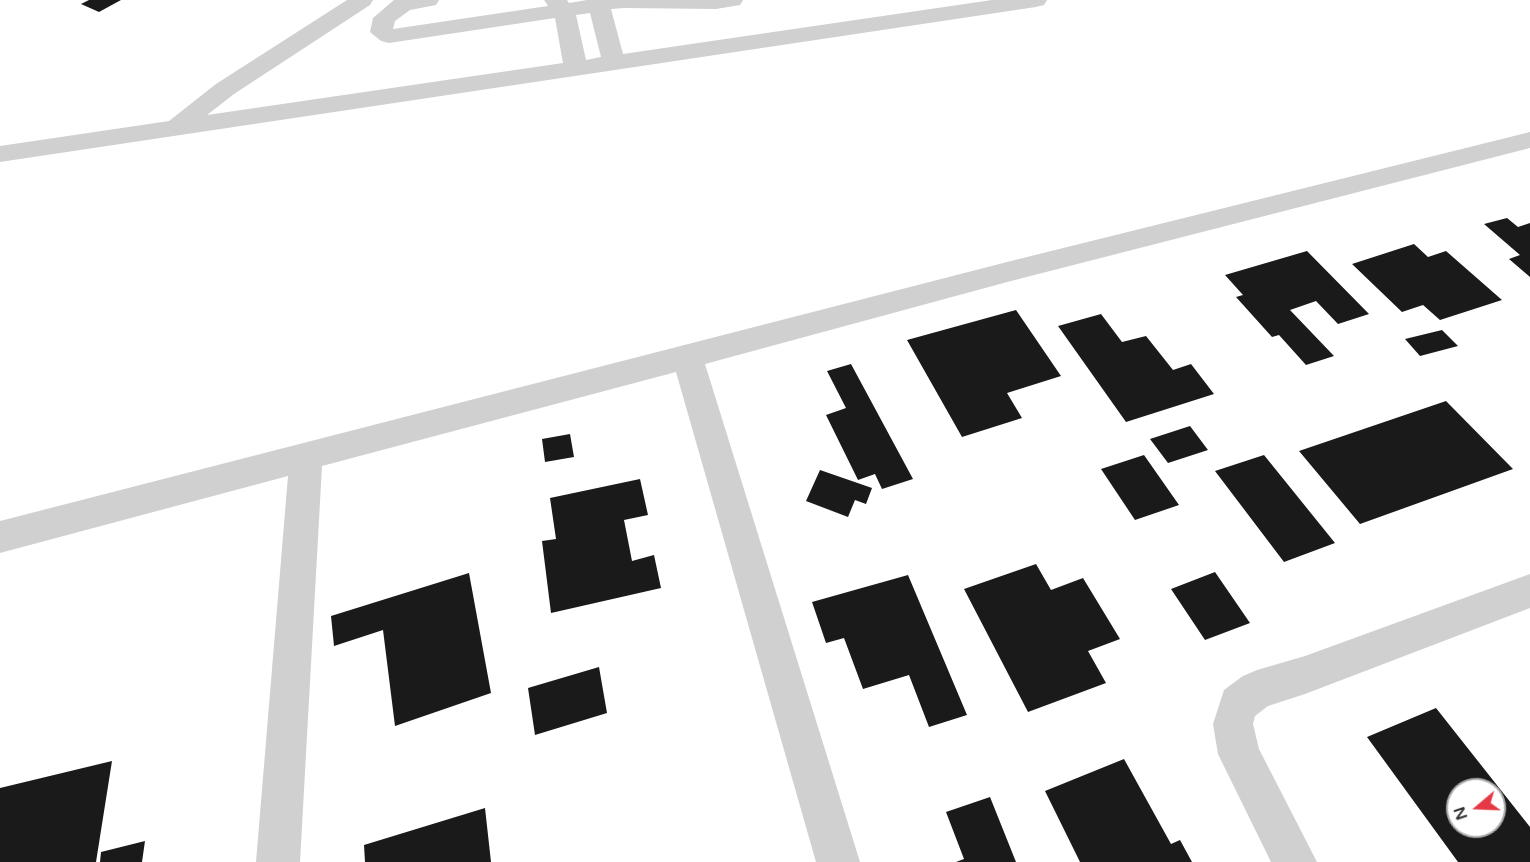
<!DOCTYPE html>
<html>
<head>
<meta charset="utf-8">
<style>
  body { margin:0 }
  #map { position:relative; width:1530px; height:862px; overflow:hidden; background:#fff; font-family:"Varela Round",sans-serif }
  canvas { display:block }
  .north { position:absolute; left:1446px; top:778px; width:60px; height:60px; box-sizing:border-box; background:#fff; border:2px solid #adadad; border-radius:50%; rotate:251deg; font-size:16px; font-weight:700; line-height:24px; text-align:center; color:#333 }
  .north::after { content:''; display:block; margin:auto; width:21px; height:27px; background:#e63946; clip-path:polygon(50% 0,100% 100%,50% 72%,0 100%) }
</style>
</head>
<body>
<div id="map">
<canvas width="1530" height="862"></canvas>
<div class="north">N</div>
</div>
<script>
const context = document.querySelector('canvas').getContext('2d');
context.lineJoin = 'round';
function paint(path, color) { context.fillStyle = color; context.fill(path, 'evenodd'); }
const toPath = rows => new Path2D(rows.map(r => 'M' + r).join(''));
const building = toPath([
  [89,0,121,0,99,12,81,4],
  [1507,218,1518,227,1530,223,1530,277,1509,259,1520,255,1484,224],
  [1414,244,1428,257,1446,251,1502,300,1440,320,1423,305,1402,312,1352,264],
  [1307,251,1369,314,1338,324,1316,301,1290,310,1334,356,1306,365,1279,335,1272,337,1236,297,1243,295,1225,275],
  [1016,310,1061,376,1007,393,1022,418,962,437,907,340],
  [1101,314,1122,342,1146,336,1173,370,1191,364,1214,394,1126,422,1058,326],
  [1442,330,1458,346,1420,356,1405,339],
  [851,364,913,479,882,489,875,474,858,480,826,415,846,408,827,371],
  [1446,401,1513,469,1360,524,1299,451],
  [1190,426,1208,450,1168,463,1150,439],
  [570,434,574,457,545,462,542,439],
  [1144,455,1179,505,1135,520,1101,469],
  [1264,455,1335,543,1284,562,1215,471],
  [820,470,872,488,866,504,855,500,848,517,806,501],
  [640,479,648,515,624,520,632,561,654,555,661,588,551,613,542,541,556,539,550,498],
  [1036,564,1051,590,1083,578,1120,639,1088,651,1106,683,1028,712,964,589],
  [1215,572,1250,623,1205,640,1171,589],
  [469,573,491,693,395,726,383,630,334,646,331,616],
  [908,575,967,715,929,727,909,675,863,689,844,638,826,643,812,602],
  [599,667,607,713,535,735,528,688],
  [1436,708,1530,827,1530,862,1458,862,1367,737],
  [1458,790,1494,790,1494,826,1458,826],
  [1124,759,1171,844,1180,840,1192,862,1080,862,1045,791],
  [112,761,96,862,0,862,0,788],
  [990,797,1016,862,956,862,964,859,946,812],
  [485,808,491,862,365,862,364,845],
  [145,841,142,862,100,862,101,852]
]);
const minor = toPath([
  [347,0,373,0,370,5,234,94,207,115,563,63,555,18,389,43,381,41,370,32,373,18,394,0,439,0,436,5,410,10,395,21,393,29,548,6,544,0,567,0,569,3,587,0,743,0,740,5,716,9,624,8,611,9,623,54,992,0,1047,0,1044,5,1036,7,0,162,0,146,169,121,216,84,347,0],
  [590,13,601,57,586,60,576,15,590,13],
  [1530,132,1530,148,1011,281,705,364,860,862,816,862,676,372,322,466,300,862,256,862,288,476,0,553,0,521,1011,261,1530,132],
  [1530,574,1530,608,1305,694,1268,706,1255,716,1253,724,1259,749,1317,862,1271,862,1218,754,1213,724,1224,690,1243,676,1257,670,1305,656,1530,574]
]);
paint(building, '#1a1a1a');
paint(minor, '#d0d0d0');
</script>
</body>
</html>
